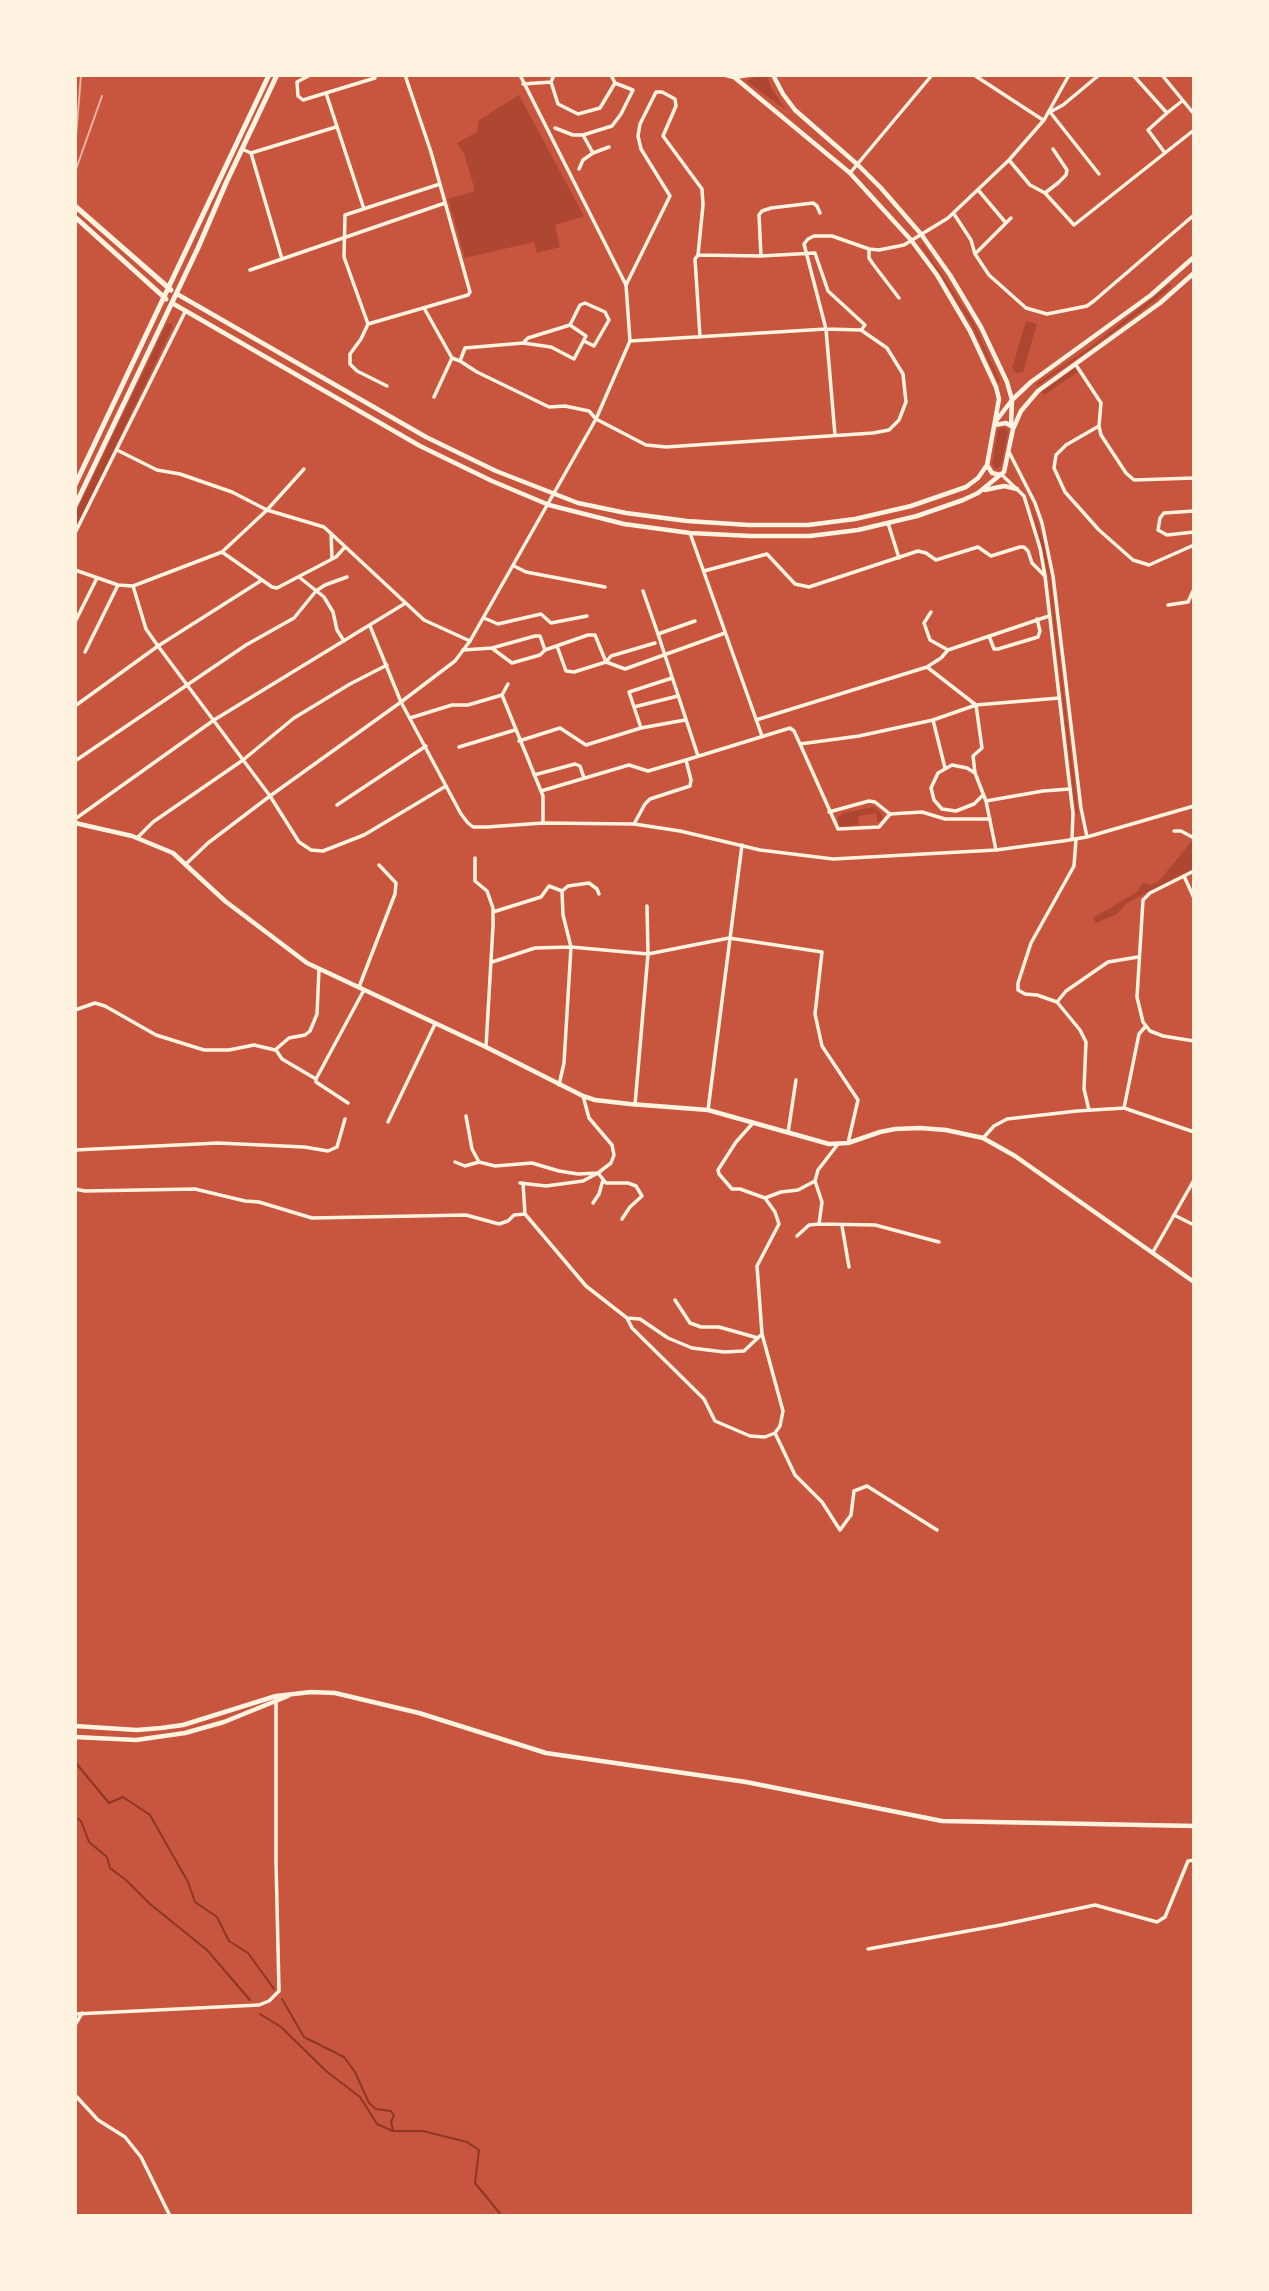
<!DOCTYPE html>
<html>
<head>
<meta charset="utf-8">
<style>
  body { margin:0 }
  #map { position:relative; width:1269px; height:2291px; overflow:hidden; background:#c8553d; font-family:Literata,serif }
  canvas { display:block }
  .frame { position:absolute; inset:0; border:77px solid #fff3e0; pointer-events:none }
</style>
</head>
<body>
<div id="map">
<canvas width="1269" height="2291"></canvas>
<div class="frame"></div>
</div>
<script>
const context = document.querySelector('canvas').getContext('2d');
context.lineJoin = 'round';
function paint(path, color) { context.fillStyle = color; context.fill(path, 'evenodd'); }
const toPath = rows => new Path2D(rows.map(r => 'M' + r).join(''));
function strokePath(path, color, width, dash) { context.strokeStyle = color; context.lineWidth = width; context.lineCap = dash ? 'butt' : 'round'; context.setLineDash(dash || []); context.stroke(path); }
const green = toPath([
  [760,75,767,75,772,89,786,110,746,81],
  [519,95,584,216,555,225,560,247,537,253,534,242,465,258,448,199,475,191,464,153,457,143,477,132,479,120],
  [922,244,973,322,1000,381,998,382,971,323,921,245],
  [1170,284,1172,286,1149,305,1095,346,1037,386,1036,384,1093,345],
  [1026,321,1037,324,1023,372,1016,373,1012,368],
  [167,323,172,324,172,328,75,531,75,514],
  [1075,368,1078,372,1044,395,1041,391],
  [1001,428,1005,428,1008,432,1001,466,996,469,992,464,998,430],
  [1032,507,1044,543,1050,578,1078,813,1076,814,1049,579],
  [874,807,882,814,883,820,878,822,876,813,858,816,859,825,842,827,838,824,838,817,843,813],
  [1191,842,1194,843,1194,868,1127,903,1117,914,1096,923,1093,918,1137,892,1142,884,1144,883,1150,885,1159,881]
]);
const stream = toPath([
  [75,1762,109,1803,123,1797,150,1815,188,1882,195,1902,217,1917,229,1941,248,1953,274,1989],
  [75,1817,81,1821,89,1842,107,1857,110,1868,126,1880,150,1904,207,1950,250,2000],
  [282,1999,304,2037,344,2057,355,2072,369,2103,376,2109,391,2111,394,2115,391,2122,393,2130],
  [260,2014,281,2027,326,2071,360,2097,377,2124,393,2131,423,2131,467,2142,479,2150,475,2183,502,2216]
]);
const minor = toPath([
  [310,75,297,82,298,96,303,100,375,78],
  [974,75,1043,120],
  [1099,75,1063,105,1050,112,1099,174],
  [1133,75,1167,113,1182,101],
  [1162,75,1194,114],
  [551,82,558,104,578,114,600,108,615,83],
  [523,84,551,82,554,75],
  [326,93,364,209],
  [555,128,573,135,583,135,612,126,621,114,633,90,615,83,611,75],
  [583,135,593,153],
  [242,149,251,153,282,259],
  [251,153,336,127],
  [1165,153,1148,130,1167,113],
  [1009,160,1030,185,1045,193,1058,183,1066,175,1067,170,1053,149],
  [579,169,583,160,593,153,609,147],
  [979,191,1006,223],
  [1045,193,1074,225,1194,130],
  [954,214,971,240,975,254,989,275,1026,308,1047,314,1087,306,1095,300,1194,215],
  [869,249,869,258,873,264,899,298],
  [975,254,1011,218],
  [698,255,761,256,815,253,828,291,865,325,861,330],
  [761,256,759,215,762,211,771,208,813,203,817,206,820,213],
  [250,270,445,203],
  [626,285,670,196,641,149,638,136,640,124,656,92,662,92,675,99,676,106,663,136,702,189,703,205,698,255,695,259,700,337],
  [424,308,452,358],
  [368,324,344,257,345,215,440,184],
  [523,343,528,338,570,325],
  [460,361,477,372,549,407,565,406,589,411,596,419,646,445,666,447,873,433,889,430,899,420,906,402,903,374,887,348,861,330,826,329,630,341],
  [1076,365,1101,403,1099,426,1101,435,1126,473,1134,480,1194,478],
  [387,386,357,371,350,364,350,354,361,339,368,324,468,295,470,292,431,152,405,75],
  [434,397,452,358,460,361,465,348,523,343,551,347,574,359,586,336,570,325,580,305,585,303,605,312,609,320,594,346,584,341],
  [1099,426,1066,445,1056,455,1054,468,1065,492,1099,530,1133,560,1149,565,1194,545],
  [835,435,826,329,804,244,808,239,814,236,832,236,869,249,879,250,904,245,948,218,1009,160,1044,120,1069,75],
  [117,450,157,470,180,474,232,492,267,510,324,527,424,620,470,641],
  [1194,511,1164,513,1160,518,1158,530,1167,535,1194,532],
  [888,523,899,558],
  [75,533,185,312],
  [331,533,332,559],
  [690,533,762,736],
  [222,552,272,587,277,588,336,557,345,547],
  [514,566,526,572,605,587],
  [75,570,118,585,133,586,222,552,267,510,304,469],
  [704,571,767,554,795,584,809,587,918,551,926,553,936,560,978,547,991,556,1020,547,1024,547,1028,551,1032,563,1045,576],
  [299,577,324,597,333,612,337,630,344,641],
  [133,586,146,629,158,646,270,796,299,842,311,850,323,851,364,835,446,786],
  [643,591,658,634],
  [1168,605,1188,602,1194,589],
  [931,612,924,623,930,640,948,650,1049,616],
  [484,618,498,624,541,614,551,623,587,616],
  [695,621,658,634,698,756],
  [75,622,97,578],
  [989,636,994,649,998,649,1038,637,1040,631,1037,619],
  [557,646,566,671,574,672,606,662,611,656,655,643],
  [493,649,512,663,540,655,545,650],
  [463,650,492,648,535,636,540,636,545,650,588,635,595,635,606,662,625,669,725,633],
  [85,652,118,585],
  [927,667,941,658,948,650],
  [502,695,543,796,543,823],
  [75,706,158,646,262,580],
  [634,707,678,696],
  [410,718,452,705,468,705,502,695,508,684],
  [756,720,927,667,976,705,1059,698],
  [933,720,945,768],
  [641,728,629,692,672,678],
  [519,741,560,728,586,745,641,728,685,720],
  [800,744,859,736,933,720,976,705,982,748,973,756,975,773,986,801,996,850],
  [459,747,515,730],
  [75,761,246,645,294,618,316,591,325,585,347,577],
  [975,773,967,768,952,765,938,773,931,788,934,800,942,809,956,811,974,804,983,795],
  [534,775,575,764,580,766,584,778],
  [541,791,629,765,648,771,686,760],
  [986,801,1043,791,1070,789],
  [337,805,426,746],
  [829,812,869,801,875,802,890,814],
  [75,819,214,720,404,604],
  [634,824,645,804,650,799,690,786,691,780,686,760,790,728,794,731,800,744,838,829,879,827,890,814,922,812,945,819,990,819],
  [1174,831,1181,831,1194,838],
  [137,838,153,822,243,760,294,718,350,684,387,665],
  [1076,839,1074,866,1031,943,1018,983,1018,990,1025,994,1037,995,1057,1002,1066,991,1108,962,1138,957],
  [475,858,475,881,487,891,493,908,493,926,486,1047],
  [186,864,208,843,270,796,401,702,370,626],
  [1184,876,1194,898],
  [493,912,541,897,549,886,562,891,568,886,589,883,597,889,599,894],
  [492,962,535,948,571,947,648,954,729,938,822,952,815,1014,822,1046,858,1100,848,1143],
  [359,987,395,894,396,883,379,865],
  [1057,1002,1080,1030,1086,1042,1084,1089,1089,1110],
  [75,1010,95,1003,105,1006,156,1035,204,1050,229,1050,254,1045,275,1050,289,1038,305,1035,310,1031,317,1014,319,969],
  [276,1050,282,1059,316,1079,364,990],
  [316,1079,316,1082,348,1103],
  [559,1085,564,1063,571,947,563,915,562,891],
  [635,1105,648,954,647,906],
  [466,1116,472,1149,479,1162,495,1166,532,1163,559,1171,578,1174,598,1173,611,1163,614,1155,612,1145,589,1118,583,1096],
  [388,1122,435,1024],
  [788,1133,796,1080],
  [75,1150,218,1143,304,1147,328,1151,337,1147,345,1119],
  [455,1162,465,1166,479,1162],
  [815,1181,822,1202,819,1224],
  [520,1183,546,1186,583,1181,598,1173,606,1183,628,1183,636,1186,642,1196,630,1207,622,1219],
  [75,1189,85,1191,195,1189,245,1201,259,1202,312,1218,466,1215,499,1224,508,1221,514,1215,525,1214,523,1183],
  [765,1198,781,1192,798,1190,815,1181,818,1170,838,1144],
  [593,1203,599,1194,603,1180],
  [525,1214,586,1286,627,1318,632,1328,704,1399,715,1421,750,1436,765,1437,775,1433,780,1426,783,1411,762,1334,757,1266,779,1224,775,1212,765,1198,740,1189,732,1189,719,1174,718,1170,736,1142,753,1123],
  [1174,1215,1194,1225],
  [842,1226,849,1267],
  [797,1236,809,1225,819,1224,875,1225,939,1242],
  [675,1300,690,1323,701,1327,719,1327,758,1338],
  [627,1318,640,1319,668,1338,692,1348,724,1352,744,1351,762,1334],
  [775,1433,795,1475,822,1502,840,1530,851,1515,854,1491,867,1486,937,1530],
  [868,1949,1001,1925,1095,1905,1157,1922,1165,1917,1188,1861,1194,1860],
  [75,2025,82,2013],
  [75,2095,98,2120,125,2137,141,2157,170,2216]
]);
const tertiary = toPath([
  [520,75,626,285,630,341,596,419,470,641,455,661,401,702,461,814,468,823,473,827,487,827,543,823,634,824,680,831,760,850,833,859,996,850,1063,841,1087,837,1194,806],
  [850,173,932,75],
  [1009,452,1035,503,1042,523,1053,576,1081,808,1087,837],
  [1001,474,1024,496,1040,548,1045,576,1070,789,1073,813,1072,839],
  [1194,871,1150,893,1143,900,1137,997,1143,1022,1150,1031,1163,1036,1194,1041],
  [1124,1108,1139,1034,1145,1027],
  [708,1110,742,845],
  [984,1137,994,1126,1007,1119,1077,1111,1124,1108,1194,1132],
  [1153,1252,1194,1180],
  [75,2014,259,2005,269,2001,279,1991,276,1862,276,1698]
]);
const secondary = toPath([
  [726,75,734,77,748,75],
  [773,75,783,94,795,110,858,165,881,188,921,234,950,275,981,327,1007,382,1012,400,1011,426],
  [177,294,426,437,496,471,578,503,626,513,687,521,749,525,808,525,855,519,911,506,966,487,978,478,987,465,999,399,996,387,970,331,937,275,911,240,850,173,734,77],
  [172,303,420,446,492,481,549,505,624,524,690,533,751,536,810,536,858,530,917,516,963,500,978,493,1000,475],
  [996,421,1012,400,1031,382,1151,295,1194,257],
  [995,425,1006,423,1011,426],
  [987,465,992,473,1000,475,1004,472,1013,429,1021,411,1038,391,1160,303,1194,273],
  [985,490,1004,486,1017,489],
  [75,823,132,836,173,853,225,901,307,963,486,1047,583,1096,595,1100,630,1104,708,1110,829,1144,848,1143,880,1132,895,1129,920,1128,946,1130,983,1138,1015,1156,1194,1282],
  [75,1726,137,1730,161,1728,183,1725,276,1696,311,1692,335,1693,419,1713,546,1753,746,1782,942,1821,1194,1826],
  [75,1737,136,1740,185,1733,224,1722,288,1696]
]);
const primary = toPath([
  [75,206,171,290],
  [75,217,166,299],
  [75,485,269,75],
  [75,506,198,248,226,183,277,75]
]);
const rail = toPath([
  [75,149,81,75],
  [75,172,102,96]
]);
paint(green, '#ae4732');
strokePath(stream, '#8f3625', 2);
strokePath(minor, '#fff3e0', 3.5);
strokePath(tertiary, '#fff3e0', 3.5);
strokePath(secondary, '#fff3e0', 4.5);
strokePath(primary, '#fff3e0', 5);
strokePath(rail, '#e9b49f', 2);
</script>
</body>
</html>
